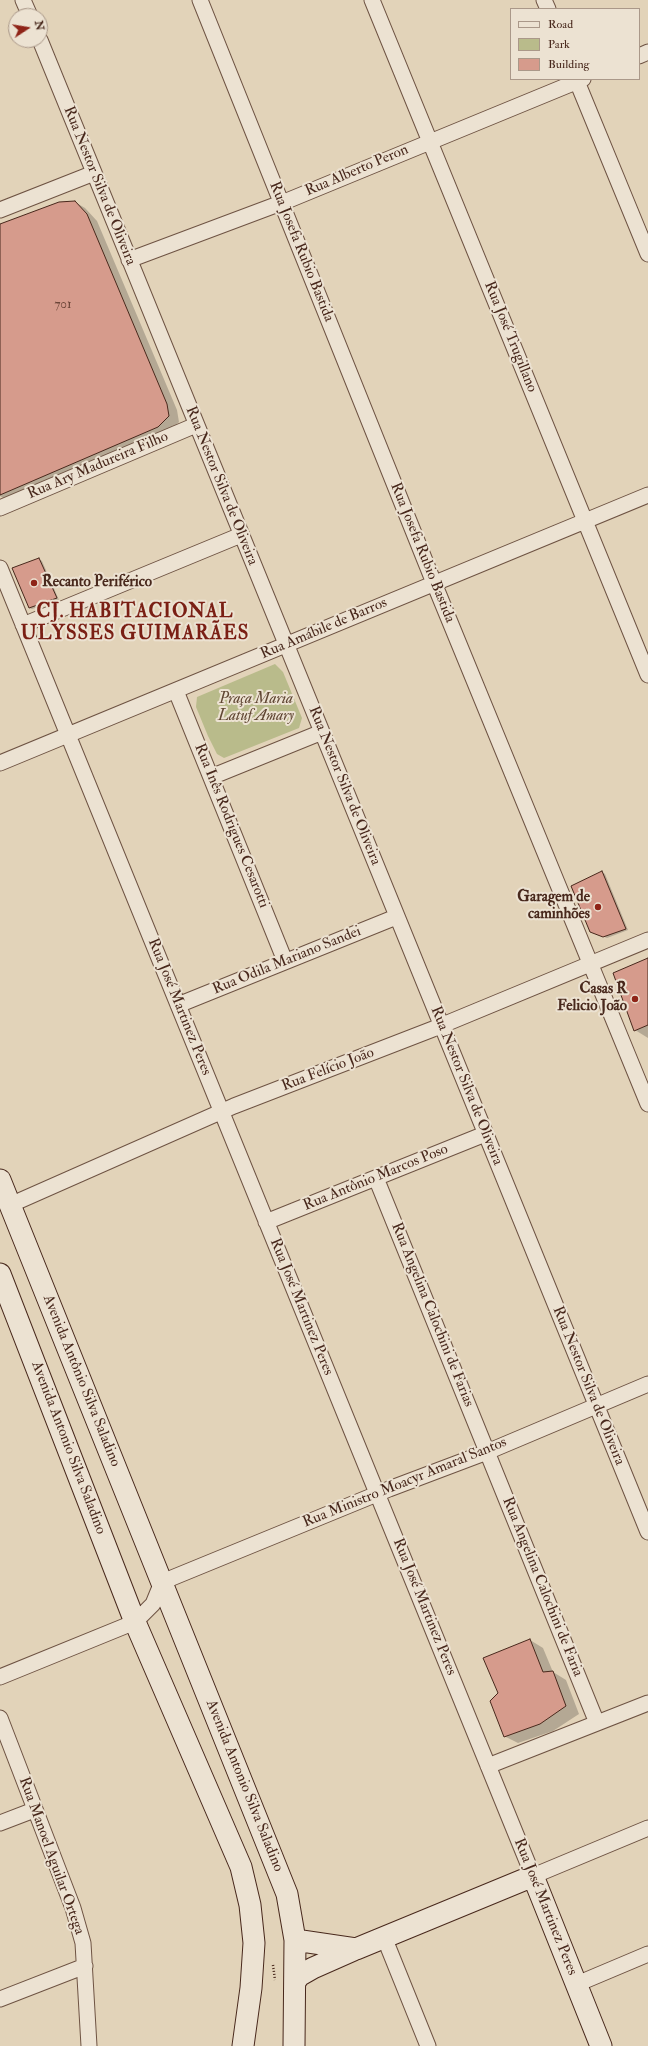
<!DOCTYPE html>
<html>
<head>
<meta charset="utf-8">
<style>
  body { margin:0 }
  #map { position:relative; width:648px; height:2046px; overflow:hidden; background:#e2d3b9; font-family:"IM FELL Double Pica",serif }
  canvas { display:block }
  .legend { position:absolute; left:510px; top:8px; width:130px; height:72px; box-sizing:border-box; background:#ece2d2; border:1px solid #aa9889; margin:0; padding:5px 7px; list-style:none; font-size:12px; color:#48281c }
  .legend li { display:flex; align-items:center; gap:8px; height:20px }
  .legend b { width:20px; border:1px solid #aa9889 }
  .north { position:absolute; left:8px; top:8px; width:40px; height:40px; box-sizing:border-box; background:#ece2d2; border:1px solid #aa9889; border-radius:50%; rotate:78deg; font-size:11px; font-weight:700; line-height:16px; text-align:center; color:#48281c }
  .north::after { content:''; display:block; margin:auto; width:14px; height:18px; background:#8f2418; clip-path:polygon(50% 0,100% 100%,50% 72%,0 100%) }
</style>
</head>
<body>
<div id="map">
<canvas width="648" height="2046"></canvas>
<ul class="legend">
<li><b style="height:5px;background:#ece2d2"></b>Road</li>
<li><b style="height:11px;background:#b9bb8b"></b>Park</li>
<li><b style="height:11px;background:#d69b8c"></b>Building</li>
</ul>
<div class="north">N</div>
</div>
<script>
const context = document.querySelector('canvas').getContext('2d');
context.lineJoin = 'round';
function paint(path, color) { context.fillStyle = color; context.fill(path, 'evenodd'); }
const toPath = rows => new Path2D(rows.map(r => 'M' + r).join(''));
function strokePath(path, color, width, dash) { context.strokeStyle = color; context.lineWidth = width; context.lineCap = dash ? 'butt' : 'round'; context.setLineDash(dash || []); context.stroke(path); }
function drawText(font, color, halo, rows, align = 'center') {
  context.font = font + ' "IM FELL Double Pica",serif'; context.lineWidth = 4; context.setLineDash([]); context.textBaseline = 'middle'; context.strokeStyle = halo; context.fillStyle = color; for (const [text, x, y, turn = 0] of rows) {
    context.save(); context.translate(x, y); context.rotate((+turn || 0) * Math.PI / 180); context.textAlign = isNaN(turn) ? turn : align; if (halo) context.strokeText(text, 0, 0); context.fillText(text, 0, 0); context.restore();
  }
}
const green = toPath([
  [275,664,283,672,302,718,299,728,224,758,217,754,208,736,196,707,197,697]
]);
const shadow = toPath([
  [75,202,85,208,97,221,177,410,179,422,168,433,8,501,0,496,0,225],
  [39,559,42,561,59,600,32,609,29,608],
  [602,872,605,874,628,930,607,938,595,933],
  [648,959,648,1038,635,1030],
  [530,1640,543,1648,553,1672,566,1680,579,1714,553,1731,518,1743,504,1736,499,1693]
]);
const building = toPath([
  [75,201,87,214,167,404,169,416,158,427,0,495,0,224,59,202,75,201],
  [39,558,57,598,29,608,12,568,39,558],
  [602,871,626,929,603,937,590,932,571,886,602,871],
  [648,958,648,1025,634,1031,613,973,648,958],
  [530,1639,543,1672,553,1671,566,1706,540,1724,504,1737,490,1701,498,1693,483,1658,530,1639]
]);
const path = toPath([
  [273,1965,275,1980]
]);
const minor = toPath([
  [23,0,30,16],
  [200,0,434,583,648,1104],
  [372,0,648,675],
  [544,0,548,9],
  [40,40,648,1532],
  [639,56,648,52],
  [576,79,648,254],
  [0,210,94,173],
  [129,260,289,200,583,79],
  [0,508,196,425],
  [0,568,533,1876,648,1828],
  [23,625,241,535],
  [176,691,285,961],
  [0,763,648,495],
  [211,777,322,732],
  [178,1005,396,917],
  [376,1178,597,1723],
  [10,1205,234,1106,433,1029,648,940],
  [266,1222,485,1134],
  [0,1677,135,1622,153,1604,162,1582,389,1489,487,1452,648,1384],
  [0,1718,73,1908,83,1943,89,2046],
  [488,1766,648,1703],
  [0,1823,34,1810],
  [384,1937,428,2046],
  [577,1984,648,1954],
  [0,1999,85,1966]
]);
const secondary = toPath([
  [0,1180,287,1894,295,1940,294,2046],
  [0,1274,135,1622,241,1867,250,1905,254,1943,251,1988,243,2046],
  [295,1940,356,1949],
  [295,1982,299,1976,313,1968,356,1949,533,1876,601,2046]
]);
const markers = [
  [34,583,4,"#8f2418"],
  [598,907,4,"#8f2418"],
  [635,999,4,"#8f2418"]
];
const numberNames = [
  ["701",63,305]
];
const streetNames = [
  ["Rua Alberto Peron",357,171,-23],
  ["Rua Nestor Silva de Oliveira",99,186,68],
  ["Rua Josefa Rubio Bastida",301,252,68],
  ["Rua José Trugillano",510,337,68],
  ["Rua Ary Madureira Filho",98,466,-23],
  ["Rua Nestor Silva de Oliveira",221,486,68],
  ["Rua Josefa Rubio Bastida",422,553,68],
  ["Rua Amábile de Barros",324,629,-23],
  ["Rua Nestor Silva de Oliveira",344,786,68],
  ["Rua Inês Rodrigues Cesarotti",231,826,68],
  ["Rua Odila Mariano Sandei",287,961,-22],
  ["Rua José Martinez Peres",179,1007,68],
  ["Rua Felício João",328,1070,-21],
  ["Rua Nestor Silva de Oliveira",466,1086,68],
  ["Rua Antônio Marcos Poso",376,1178,-22],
  ["Rua José Martinez Peres",301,1307,68],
  ["Rua Angelina Calochini de Farias",432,1315,68],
  ["Avenida Antônio Silva Saladino",81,1381,68],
  ["Rua Nestor Silva de Oliveira",588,1386,68],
  ["Avenida Antonio Silva Saladino",68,1448,69],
  ["Rua Ministro Moacyr Amaral Santos",405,1483,-22],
  ["Rua Angelina Calochini de Faria",542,1587,68],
  ["Rua José Martinez Peres",424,1607,68],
  ["Avenida Antonio Silva Saladino",244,1786,68],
  ["Rua Manoel Aguilar Ortega",51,1856,70],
  ["Rua José Martinez Peres",545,1907,68]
];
const poiNames = [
  ["Recanto Periférico",42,583,"left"],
  ["Garagem de",590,898],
  ["caminhões",590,915],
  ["Casas R",627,990],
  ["Felicio João",627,1007]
];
const parkNames = [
  ["Praça Maria",256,700],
  ["Latuf Amary",256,717]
];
const districtNames = [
  ["CJ. HABITACIONAL",135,613],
  ["ULYSSES GUIMARÃES",135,635]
];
paint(green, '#b9bb8b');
paint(shadow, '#0003');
paint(building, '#d69b8c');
strokePath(building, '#48281c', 1);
strokePath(minor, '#6e5343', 17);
strokePath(secondary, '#48281c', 23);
strokePath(path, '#48281c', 2.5, [1, 2]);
strokePath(minor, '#ece2d2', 15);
strokePath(secondary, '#ece2d2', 21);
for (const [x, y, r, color] of markers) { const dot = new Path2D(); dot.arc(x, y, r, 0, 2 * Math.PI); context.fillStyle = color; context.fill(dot); strokePath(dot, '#ece2d2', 1.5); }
drawText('13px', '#6c4538', null, numberNames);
drawText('15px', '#48281c', '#ece2d2', streetNames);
drawText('bold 15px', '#48281c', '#ece2d2', poiNames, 'right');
drawText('italic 15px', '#5f4532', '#ece2d2', parkNames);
context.letterSpacing = '1px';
drawText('bold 19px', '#7a1f14', '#ece2d2', districtNames);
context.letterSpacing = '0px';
</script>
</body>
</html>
